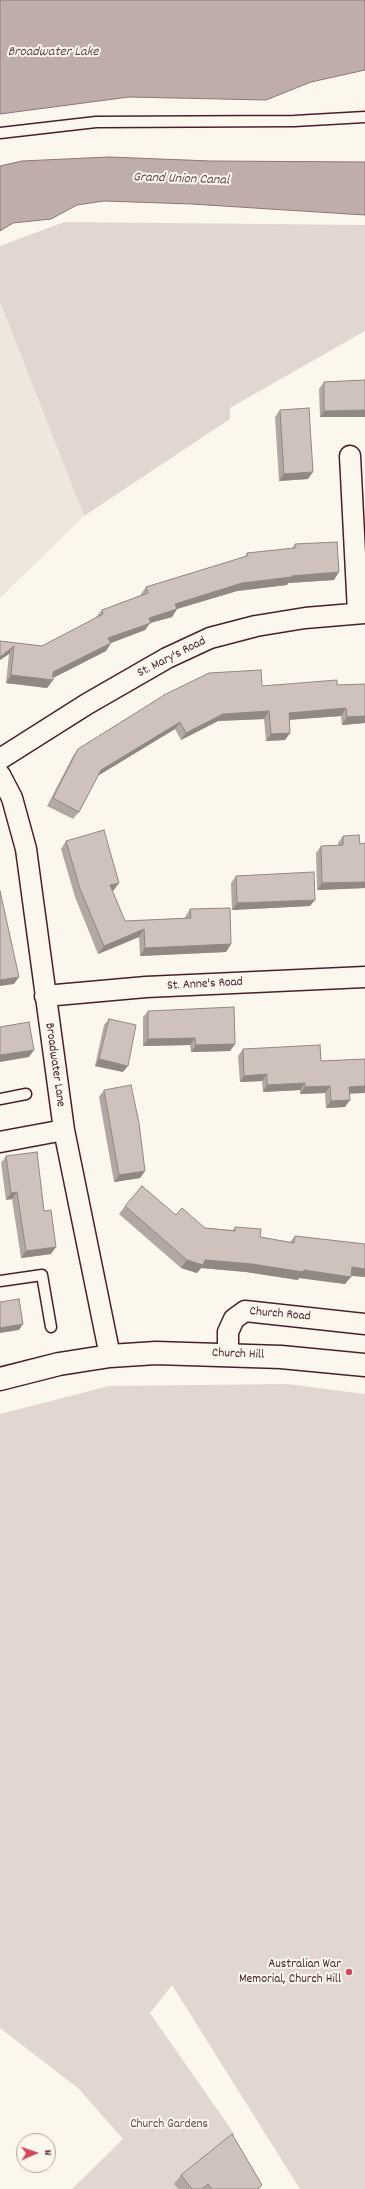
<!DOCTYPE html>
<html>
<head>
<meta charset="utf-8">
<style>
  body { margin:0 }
  #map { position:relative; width:365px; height:2189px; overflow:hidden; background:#fbf7ec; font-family:Dekko,sans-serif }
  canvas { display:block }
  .north { position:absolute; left:16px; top:2133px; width:40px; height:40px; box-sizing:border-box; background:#fbf7ec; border:1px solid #b4a19f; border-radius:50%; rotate:88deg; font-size:11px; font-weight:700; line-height:16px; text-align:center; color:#4a1f2b }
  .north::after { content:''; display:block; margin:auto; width:14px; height:18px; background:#d1495b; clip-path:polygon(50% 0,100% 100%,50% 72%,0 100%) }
</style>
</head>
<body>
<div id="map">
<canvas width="365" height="2189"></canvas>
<div class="north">N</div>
</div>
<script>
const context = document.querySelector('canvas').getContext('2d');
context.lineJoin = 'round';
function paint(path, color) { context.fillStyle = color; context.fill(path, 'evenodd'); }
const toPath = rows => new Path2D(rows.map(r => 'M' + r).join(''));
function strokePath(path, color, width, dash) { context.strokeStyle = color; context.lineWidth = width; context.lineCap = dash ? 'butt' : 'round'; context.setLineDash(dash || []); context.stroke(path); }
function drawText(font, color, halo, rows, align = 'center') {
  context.font = font + ' Dekko,sans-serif'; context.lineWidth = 4; context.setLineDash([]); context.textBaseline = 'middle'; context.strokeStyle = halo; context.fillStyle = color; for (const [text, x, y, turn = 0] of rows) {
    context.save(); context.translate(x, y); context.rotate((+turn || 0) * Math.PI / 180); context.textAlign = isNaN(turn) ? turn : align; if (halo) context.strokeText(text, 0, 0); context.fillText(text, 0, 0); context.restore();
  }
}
const built = toPath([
  [0,302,84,516,0,598]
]);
const green = toPath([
  [64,222,365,225,365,331,230,408,230,419,84,516,0,302,0,246],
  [287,1384,365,1394,365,2189,300,2189,172,1985,150,2013,235,2135,175,2184,178,2189,72,2189,123,2139,79,2089,0,2028,0,1414,109,1386]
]);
const water = toPath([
  [0,0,365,0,365,70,311,82,266,100,129,97,0,114,0,0],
  [109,157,211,161,365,162,365,215,191,204,104,201,77,205,51,219,13,223,0,231,0,166,22,161,109,157]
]);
const lane = toPath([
  [0,133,96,122,294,121,365,117],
  [0,1099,26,1094],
  [0,1281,42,1275,51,1327]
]);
const street = toPath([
  [350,456,358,612],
  [0,759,87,704,167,658,210,638,256,626,305,618,365,613],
  [0,775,12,798,26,849,64,1130,110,1356],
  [45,996,146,987,365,977],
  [0,1142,64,1130],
  [228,1354,228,1332,234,1319,245,1311,365,1324]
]);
const secondary = toPath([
  [0,1379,59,1364,110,1356,156,1353,281,1357,365,1365]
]);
const wall = toPath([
  [365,380,320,417,319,389,324,382],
  [280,410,308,479,279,481,275,417],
  [295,544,334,580,288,583,287,585,237,591,177,609,172,617,150,623,145,630,111,643,106,651,53,678,53,680,47,688,6,683,9,654,0,660,0,641,42,646,97,618,96,617,102,610,141,595,141,594,146,587,245,557,247,553,292,548],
  [365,684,365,723,342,725,341,716,289,720,290,733,285,740,266,741,264,719,218,721,181,740,175,729,97,776,79,812,73,819,47,806,73,756,78,749,262,686,337,685],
  [343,836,360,844,365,843,365,888,317,890,316,853,321,846,338,845,338,843],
  [66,841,114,890,112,891,125,921,185,918,185,917,190,909,231,944,226,952,140,956,139,937,98,954,75,897,61,849],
  [236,876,310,906,232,910,231,883],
  [148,1011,235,1044,230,1051,191,1052,190,1045,143,1046,143,1017],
  [109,1019,123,1072,95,1066,104,1025],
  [243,1049,321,1061,365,1059,365,1093,349,1093,345,1107,326,1108,325,1093,300,1094,300,1090,263,1092,262,1081,240,1082,238,1056],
  [104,1090,145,1171,140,1178,114,1182,99,1097],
  [6,1156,44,1211,51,1254,21,1258,12,1199,6,1200,1,1163],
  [125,1206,176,1215,205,1228,233,1230,235,1227,260,1237,290,1242,295,1236,365,1244,365,1277,351,1276,345,1284,299,1278,298,1280,246,1272,201,1268,197,1273,181,1268,119,1214],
  [181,2175,262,2185,259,2189,178,2189,174,2184]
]);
const shadedWall = toPath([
  [365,410,365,417,320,417,324,411],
  [313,472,308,479,279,481,284,474],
  [339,572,334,580,288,583,287,585,237,591,170,611,175,604,242,583,292,576],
  [177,609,172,617,150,623,145,630,103,646,108,638,149,618],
  [111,643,106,651,49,680,53,680,47,688,6,683,11,675,53,672],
  [14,646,9,654,0,660,0,657],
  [346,708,341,716,284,720,289,713],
  [269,711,264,719,218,721,181,740,186,733,223,714],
  [365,716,365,723,342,725,347,717],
  [180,722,175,729,96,777,101,770],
  [290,733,285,740,266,741,271,734],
  [365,882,365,888,317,890,322,883],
  [119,883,114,890,104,893,110,885],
  [315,900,310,906,232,910,237,903],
  [144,929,139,937,98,954,104,946],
  [231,944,226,952,140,956,145,948],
  [19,977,14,984,0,986,0,980],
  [195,1038,190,1045,143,1046,148,1039],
  [235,1044,230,1051,191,1052,196,1045],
  [34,1050,29,1057,0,1062,0,1055],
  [99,1059,128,1066,123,1072,95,1066],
  [267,1074,262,1081,240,1082,244,1076],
  [305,1083,300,1090,263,1092,267,1085],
  [330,1086,325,1093,300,1094,305,1087],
  [365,1086,365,1093,344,1094,349,1087],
  [350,1100,345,1107,326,1108,331,1101],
  [145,1171,140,1178,114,1182,119,1175],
  [17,1192,12,1199,6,1200,11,1193],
  [56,1247,51,1254,21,1258,26,1251],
  [187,1260,205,1260,252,1264,304,1270,351,1277,345,1284,299,1278,298,1280,246,1272,201,1268,197,1273,181,1268],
  [352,1267,365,1269,365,1277,346,1275],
  [23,1324,19,1330,0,1333,0,1328]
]);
const building = toPath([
  [365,380,365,410,324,411,324,382,365,380],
  [309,408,313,472,284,474,280,410,309,408],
  [337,542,339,572,292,576,292,577,242,583,175,604,177,609,149,618,151,623,108,638,111,643,53,672,53,680,11,675,14,646,0,657,0,641,42,646,103,614,102,610,148,593,146,587,247,556,247,553,295,548,295,544,337,542],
  [261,670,262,686,337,680,337,685,365,684,365,716,347,717,346,708,289,713,290,733,271,734,269,711,223,714,186,733,180,722,101,770,79,812,53,798,78,749,166,694,209,673,261,670],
  [104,830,119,883,110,885,125,921,191,918,190,909,230,908,231,944,145,948,144,929,104,946,80,889,66,841,104,830],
  [359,835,360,844,365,843,365,882,322,883,321,846,343,845,343,836,359,835],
  [314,872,315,900,237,903,236,876,314,872],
  [0,891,19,977,0,980,0,891],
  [234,1007,235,1044,196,1045,195,1038,148,1039,148,1011,234,1007],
  [109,1019,136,1025,128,1066,99,1059,109,1019],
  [29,1022,34,1050,0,1055,0,1027,29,1022],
  [320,1045,321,1061,365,1059,365,1086,349,1087,350,1100,331,1101,330,1086,305,1087,305,1083,267,1085,267,1074,244,1076,243,1049,320,1045],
  [131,1085,139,1123,145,1171,119,1175,104,1090,131,1085],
  [37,1152,44,1211,51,1210,56,1247,26,1251,17,1192,11,1193,6,1156,37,1152],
  [142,1186,176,1215,182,1208,205,1228,235,1231,235,1227,261,1229,260,1237,294,1243,295,1236,365,1244,365,1269,352,1267,351,1277,304,1270,303,1272,252,1264,205,1260,203,1265,187,1260,125,1206,142,1186],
  [19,1299,23,1324,0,1328,0,1302,19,1299],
  [232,2134,262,2185,257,2189,212,2189,208,2184,202,2189,192,2189,181,2175,232,2134]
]);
const markers = [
  [349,1972,4,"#d1495b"]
];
const streetNames = [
  ["St. Mary's Road",172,658,-27],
  ["St. Anne's Road",205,985,-3],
  ["Broadwater Lane",54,1065,82],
  ["Church Road",280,1315,5],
  ["Church Hill",238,1355,2]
];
const poiNames = [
  ["Australian War",341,1965],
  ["Memorial, Church Hill",341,1980]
];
const parkNames = [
  ["Church Gardens",169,2125]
];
const waterNames = [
  ["Broadwater Lake",53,53],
  ["Grand Union Canal",181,180,2]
];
paint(built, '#eee7de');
paint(green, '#e2d7d0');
paint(water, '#bfadaa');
strokePath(water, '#907477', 1);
strokePath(lane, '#4a1f2b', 13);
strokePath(street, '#4a1f2b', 23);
strokePath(secondary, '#4a1f2b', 25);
strokePath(lane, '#fbf7ec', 10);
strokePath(street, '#fbf7ec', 20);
strokePath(secondary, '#fbf7ec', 22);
paint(wall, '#b2a7a2');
paint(shadedWall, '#918884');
paint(building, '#cfc2bc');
strokePath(building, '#918884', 1);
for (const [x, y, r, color] of markers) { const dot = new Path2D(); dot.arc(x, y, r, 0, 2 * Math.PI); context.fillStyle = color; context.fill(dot); strokePath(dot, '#fbf7ec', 1.5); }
drawText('13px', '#4a1f2b', '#fbf7ec', streetNames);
drawText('13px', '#4a1f2b', '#fbf7ec', poiNames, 'right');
drawText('13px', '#704d54', '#fbf7ec', parkNames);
drawText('italic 14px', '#6d4a51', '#fbf7ec', waterNames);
</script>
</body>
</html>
